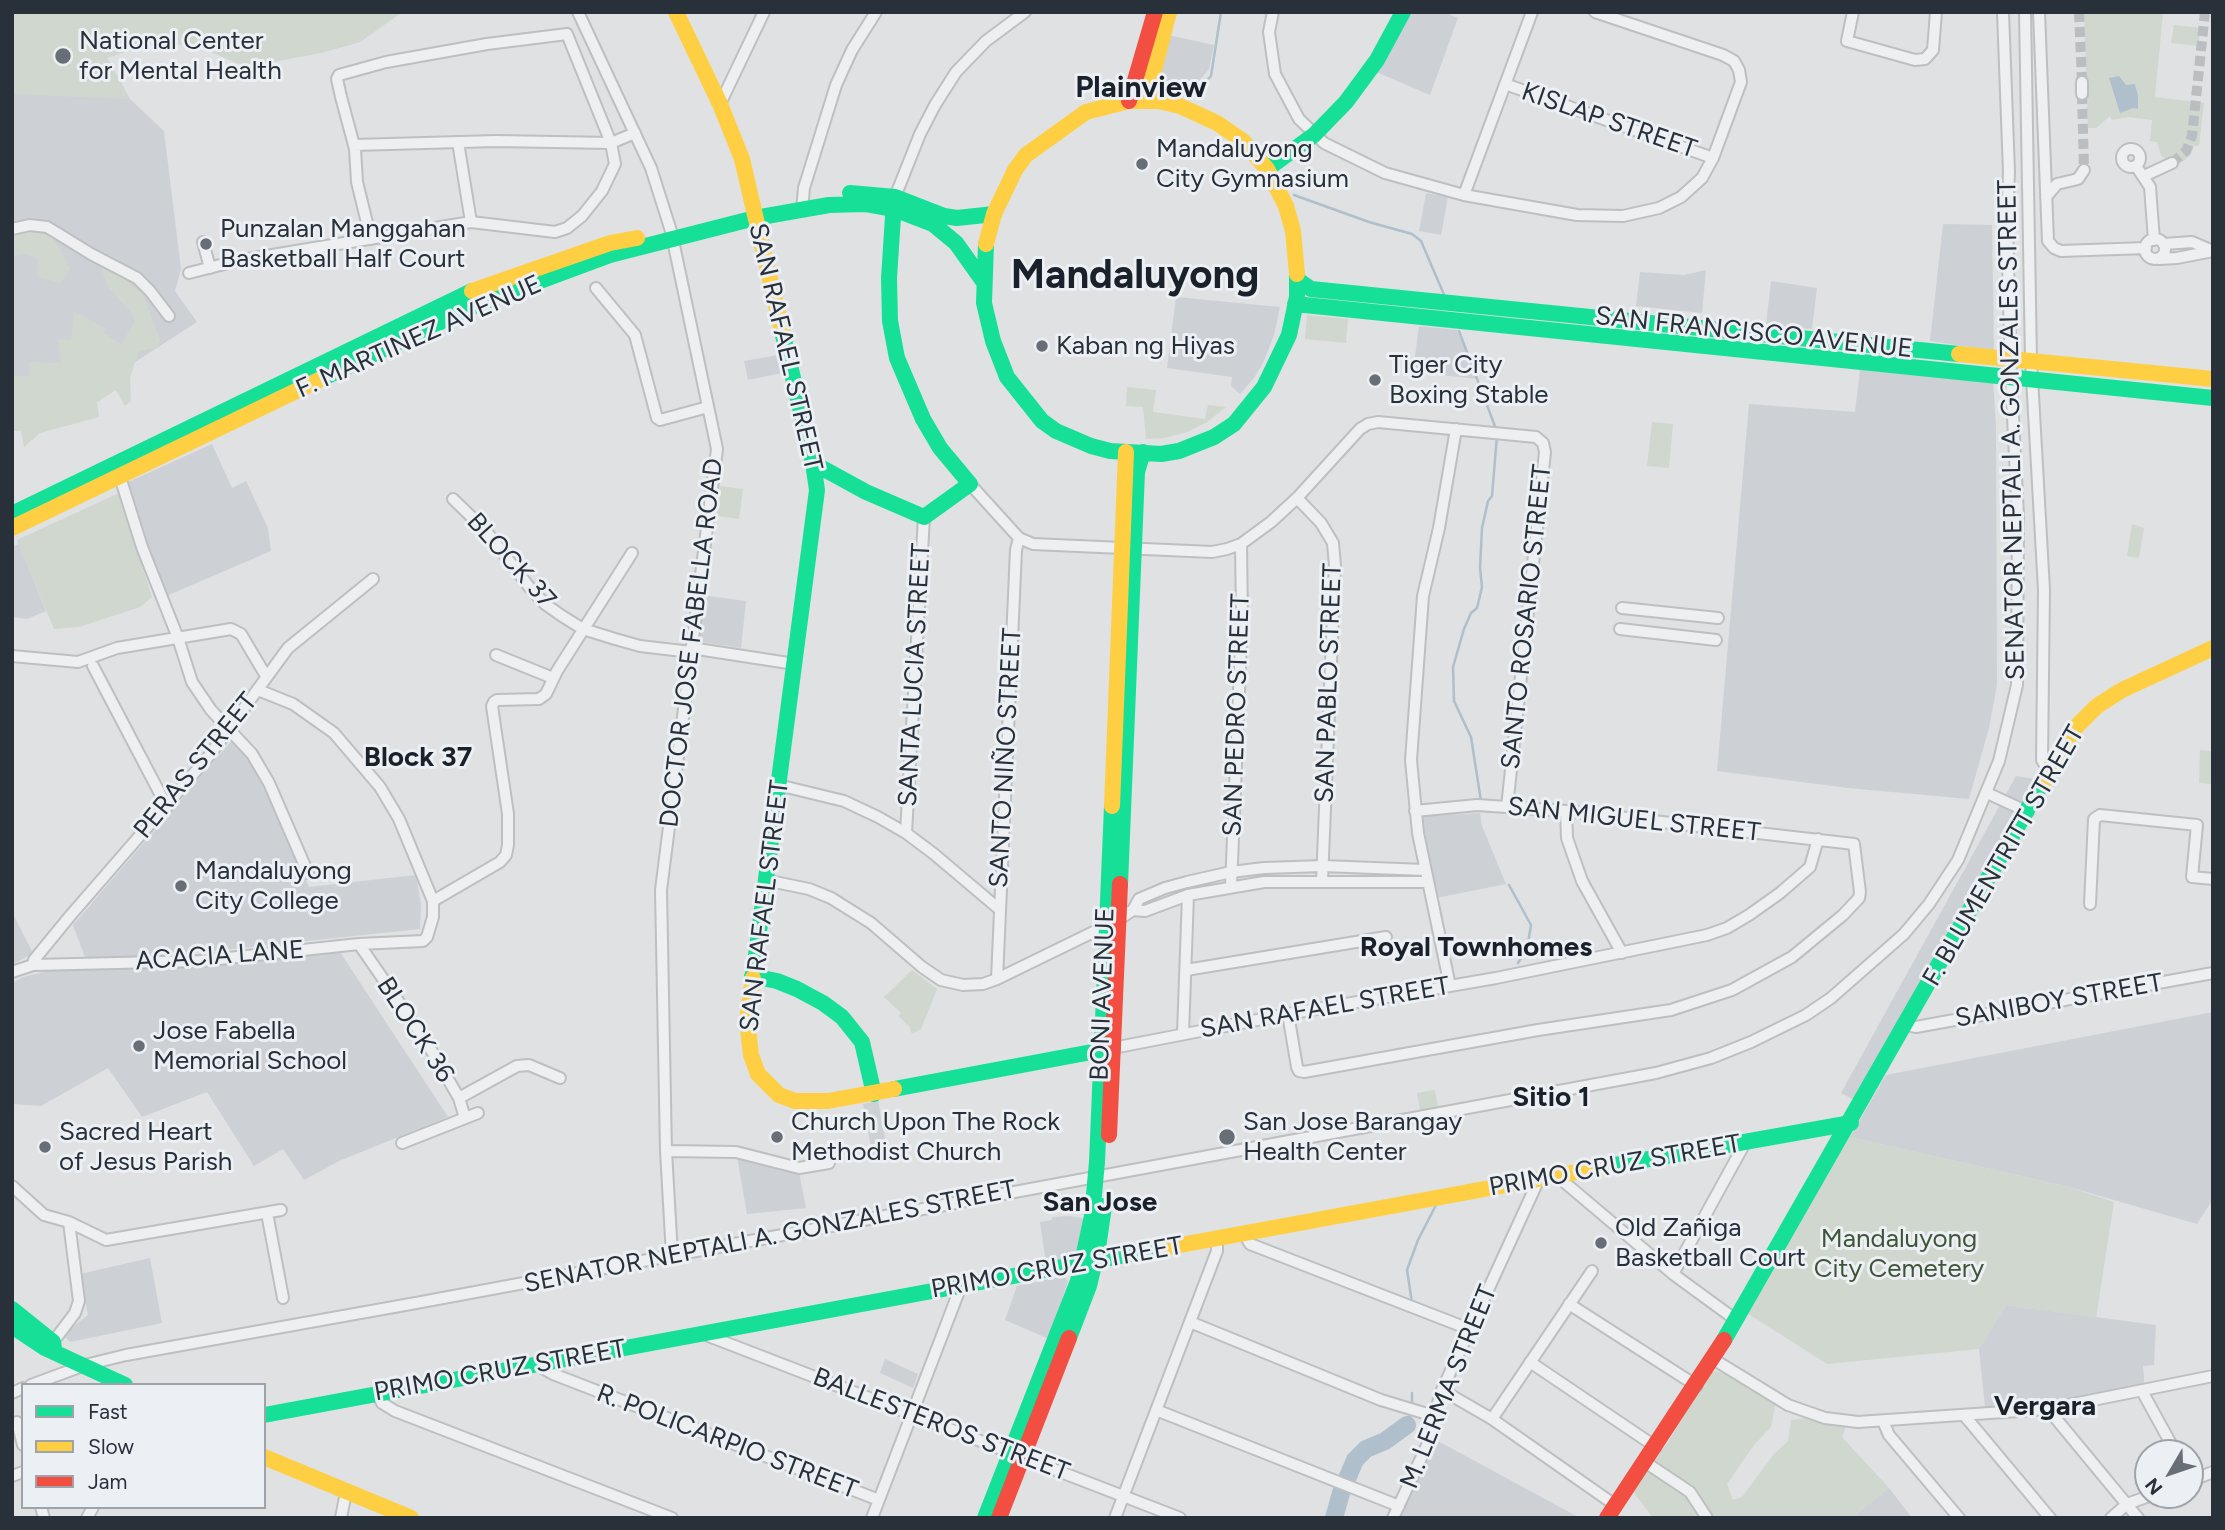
<!DOCTYPE html>
<html>
<head>
<meta charset="utf-8">
<style>
  body { margin:0 }
  #map { position:relative; width:2225px; height:1530px; overflow:hidden; background:#dfe1e3; font-family:Figtree,sans-serif }
  canvas { display:block }
  .frame { position:absolute; inset:0; border:14px solid #28303a; pointer-events:none }
  .legend { position:absolute; left:21px; top:1383px; width:245px; height:126px; box-sizing:border-box; background:#eceff3; border:2px solid #9ea3a9; margin:0; padding:9px 12px; list-style:none; font-size:21px; color:#28303a }
  .legend li { display:flex; align-items:center; gap:14px; height:35px }
  .legend b { width:35px; border:2px solid #9ea3a9 }
  .north { position:absolute; left:2134px; top:1439px; width:70px; height:70px; box-sizing:border-box; background:#eceff3; border:2px solid #9ea3a9; border-radius:50%; rotate:231deg; font-size:19px; font-weight:700; line-height:28px; text-align:center; color:#28303a }
  .north::after { content:''; display:block; margin:auto; width:24px; height:32px; background:#686e75; clip-path:polygon(50% 0,100% 100%,50% 72%,0 100%) }
</style>
</head>
<body>
<div id="map">
<canvas width="2225" height="1530"></canvas>
<div class="frame"></div>
<ul class="legend">
<li><b style="height:9px;background:#16e098"></b>Fast</li>
<li><b style="height:9px;background:#ffcf43"></b>Slow</li>
<li><b style="height:9px;background:#f24e42"></b>Jam</li>
</ul>
<div class="north">N</div>
</div>
<script>
const context = document.querySelector('canvas').getContext('2d');
context.lineJoin = 'round';
function paint(path, color) { context.fillStyle = color; context.fill(path, 'evenodd'); }
const toPath = rows => new Path2D(rows.map(r => 'M' + r).join(''));
function strokePath(path, color, width, dash) { context.strokeStyle = color; context.lineWidth = width; context.lineCap = dash ? 'butt' : 'round'; context.setLineDash(dash || []); context.stroke(path); }
function drawText(font, color, halo, rows, align = 'center') {
  context.font = font + ' Figtree,sans-serif'; context.lineWidth = 6; context.setLineDash([]); context.textBaseline = 'middle'; context.strokeStyle = halo; context.fillStyle = color; for (const [text, x, y, turn = 0] of rows) {
    context.save(); context.translate(x, y); context.rotate((+turn || 0) * Math.PI / 180); context.textAlign = isNaN(turn) ? turn : align; if (halo) context.strokeText(text, 0, 0); context.fillText(text, 0, 0); context.restore();
  }
}
const built = toPath([
  [12,12,402,12,360,42,320,53,246,67,195,45,145,45,107,58,130,99,164,131,181,269,175,291,197,322,38,425,12,399],
  [1410,12,1444,12,1458,18,1430,95,1374,71],
  [1168,35,1214,45,1209,69,1185,97,1155,88],
  [1426,193,1448,197,1441,235,1419,231],
  [1943,224,1992,225,1994,351,1930,341],
  [1706,270,1702,313,1636,306,1640,272,1684,275],
  [1771,281,1817,288,1812,329,1766,325],
  [1176,297,1280,307,1274,335,1264,361,1254,378,1240,394,1231,386,1232,377,1167,368],
  [1419,326,1457,330,1478,379,1413,372],
  [778,355,782,373,748,380,744,361],
  [1860,370,1993,381,1996,426,1997,685,1989,728,1969,799,1848,788,1717,771,1749,404,1855,412],
  [212,444,232,488,246,481,268,528,271,551,164,597,126,483],
  [19,544,46,611,27,619,12,617,12,547],
  [702,595,746,601,741,648,695,641],
  [234,738,247,756,258,776,309,887,416,875,421,905,420,929,214,951,86,960,73,925],
  [2016,776,2034,779,2029,794,1854,1100,1841,1093],
  [1480,813,1482,826,1506,884,1436,898,1422,816],
  [12,912,33,953,12,965],
  [340,952,448,1117,339,1161,304,1180,283,1149,254,1166,207,1092,142,1117,108,1068,41,1106,12,1104,12,983,23,977,56,969,197,966],
  [2213,1012,2213,1199,2197,1224,2069,1187,1850,1137,1886,1075],
  [878,1101,888,1155,873,1158,863,1104],
  [737,1157,799,1172,806,1208,747,1214],
  [1070,1216,1086,1219,1077,1255,1046,1263,1040,1222,1052,1220,1052,1217],
  [150,1258,162,1323,70,1342,63,1335,88,1315,80,1274],
  [1064,1276,1068,1281,1049,1339,1005,1320,1017,1286],
  [2006,1305,2156,1325,2154,1365,2143,1366,2145,1389,2040,1406,1985,1407,1979,1349],
  [885,1359,918,1374,913,1388,880,1373],
  [1438,1441,1580,1518,1397,1518],
  [1889,1488,1912,1518,1851,1518]
]);
const green = toPath([
  [12,12,402,12,360,42,320,53,246,67,195,45,144,45,107,58,130,99,12,94],
  [2084,12,2163,12,2155,97,2204,103,2199,146,2194,146,2191,154,2185,160,2177,163,2168,161,2161,155,2157,142,2150,141,2152,120,2128,117,2112,120,2110,116,2096,128,2088,128],
  [2174,25,2201,28,2198,46,2171,43],
  [30,227,53,237,70,269,61,283,37,276,38,259,23,253,12,257,12,235],
  [101,268,114,272,142,293,160,339,158,348,139,351,130,378,131,401,125,406,116,390,97,402,99,417,40,433,24,447,21,431,12,431,12,376,30,376,29,362,61,363,58,339,71,340,74,311,106,329,104,333,121,344,135,322,132,314,109,288],
  [1307,315,1348,319,1346,343,1305,339],
  [1127,387,1156,390,1153,412,1205,419,1208,405,1226,407,1207,422,1187,432,1165,438,1146,439,1143,407,1126,406],
  [1652,422,1673,424,1669,468,1647,466],
  [720,486,743,489,739,519,716,516],
  [119,493,152,597,140,607,79,627,54,629,17,540],
  [2132,524,2144,528,2139,558,2127,556],
  [2200,750,2213,751,2212,784,2199,783],
  [912,970,937,989,921,1029,912,1034,909,1026,898,1016,901,1013,884,997],
  [1435,1090,1438,1107,1420,1110,1417,1093],
  [1850,1137,2069,1187,2114,1202,2096,1318,2007,1305,1979,1349,1827,1364,1747,1313,1802,1216],
  [1706,1371,1720,1372,1742,1384,1764,1382,1777,1395,1771,1427,1754,1445,1727,1484,1733,1500,1742,1497,1774,1454,1788,1441,1791,1420,1805,1418,1846,1426,1842,1437,1889,1488,1851,1518,1653,1518,1632,1490,1667,1444,1696,1395]
]);
const water = toPath([
  [2119,76,2126,85,2135,84,2138,96,2138,109,2133,108,2120,113,2109,78]
]);
const stream = toPath([
  [1195,94,1211,76,1221,12],
  [1294,195,1369,222,1412,234,1421,241,1445,297],
  [1459,331,1496,429],
  [1481,801,1471,737,1454,701,1453,667,1464,629,1471,613,1477,608,1482,587,1480,568,1482,528,1488,501,1492,496,1497,436],
  [1509,885,1531,925,1527,949,1518,963],
  [1412,1303,1407,1270,1418,1240,1436,1205],
  [1412,1393,1412,1407],
  [1407,1425,1411,1413]
]);
const river = toPath([
  [1334,1518,1341,1493,1355,1460,1366,1449,1385,1441,1407,1425]
]);
const streetTunnel = toPath([
  [2079,12,2082,82],
  [2082,94,2084,170],
  [2172,163,2186,151,2192,136,2205,12]
]);
const street = toPath([
  [578,12,651,168,671,231,717,449,661,890,666,1151,672,1255],
  [1273,12,1269,32,1275,74,1299,119,1324,143,1385,173,1464,195,1577,215,1623,216,1659,208,1681,197,1702,178,1713,158,1741,82,1739,70,1734,61,1723,55,1595,12],
  [1853,12,1847,41,1915,60,1925,59,1933,50,1936,12],
  [2025,12,2031,360,2044,590,2042,760,2049,772],
  [2039,12,2048,241,2054,248,2061,251,2146,248],
  [2082,82,2082,94],
  [1505,84,1713,158],
  [720,104,764,12],
  [458,142,471,222],
  [354,145,496,141,611,143,635,133],
  '2122 158a9 9 0 1 1 18 0a9 9 0 1 1-18 0Z',
  [2136,166,2150,187,2154,240],
  [2144,176,2172,163],
  [1464,195,1532,12],
  [895,197,920,134,935,105,956,72,986,41,1025,12],
  [2046,197,2057,184,2078,179,2084,170],
  [802,210,804,188,836,85,852,50,876,12],
  [12,229,30,225,47,227,57,233,91,254,137,278,150,291,169,316],
  '2145 249a10 10 0 1 1 20 0a10 10 0 1 1-20 0Z',
  [203,242,210,268],
  [2164,244,2192,242,2213,251],
  [2159,259,2177,258,2213,251],
  [189,273,236,261,471,222,555,232,567,228,582,216,602,191,615,164,611,143,567,34,487,44,386,62,339,75,337,79,341,97,355,149,357,182,371,239],
  [596,288,635,335,657,418,660,420,708,407],
  [120,477,142,547,178,638,192,682,211,710,252,754,269,783,308,873],
  [970,484,1019,538,1033,544,1212,552,1227,549,1241,544,1271,522,1297,498,1360,429,1368,424,1378,422,1536,437,1543,443,1545,452,1507,807],
  [1297,498,1321,523,1333,543,1335,566,1322,881],
  [453,499,486,531,530,588,545,604,562,616,583,629,615,639,640,646,691,652],
  [1622,608,1718,618],
  [1620,629,1716,640],
  [691,648,795,664],
  [496,655,553,678],
  [12,656,78,662,117,648,231,629,241,634,266,676],
  [93,666,167,807],
  [778,785,844,801,878,817,906,833,934,854,999,909],
  [1987,793,2028,812],
  [1566,811,1567,838,1582,881,1622,953],
  [906,833,924,517],
  [765,880,809,889,831,898,871,923,922,967,941,980,963,985,983,984,997,979,1118,920,1133,910,1139,899,1165,888,1187,882,1231,872,1264,868,1323,866,1425,870],
  [1231,886,1242,618,1241,544],
  [433,901,500,862,506,855,508,845,508,814,492,706,494,702,497,700,539,699,546,694,557,671,632,553],
  [2090,904,2094,819,2100,815,2197,825,2192,877,2213,879],
  [1133,910,1145,911,1188,895,1264,882,1427,882],
  [359,944,427,1043,459,1098,465,1118],
  [33,965,34,960,70,916,209,756,288,648,373,579],
  [1186,970,1386,937],
  [12,972,33,965,200,961,359,944,423,941,427,937,433,917,433,901,399,819,380,787,334,733,293,704,258,690],
  [997,979,1016,550,1019,538],
  [1450,986,1418,833,1411,760,1423,596,1439,528,1456,429],
  [1288,1014,1297,1067,1299,1071,1304,1072,1538,1030,1671,1010,1732,990,1792,957,1843,915,1859,898,1860,892,1854,844,1566,811,1477,805,1415,811],
  [1906,1025,1916,1027,2213,973],
  [1183,1034,1188,895],
  [1113,1048,1288,1014,1496,978,1707,935,1727,928,1749,915,1780,893,1810,867,1818,839],
  [459,1098,517,1066,529,1065,560,1078],
  [402,1143,478,1113],
  [666,1151,736,1152,799,1168,829,1163],
  [1557,1176,1673,1274,1736,1320],
  [12,1186,44,1215,69,1222,106,1240,281,1210],
  [267,1213,283,1298],
  [1244,1234,1250,1244,1469,1329],
  [1673,1274,1745,1143],
  [1569,1304,1697,1386],
  [1190,1322,1381,1400,1434,1416],
  [706,1335,1180,1518],
  [50,1346,75,1313,79,1301,69,1222],
  [1713,1359,1788,1405,1825,1418,1858,1422,2048,1409,2213,1376],
  [1530,1362,1656,1447],
  [540,1363,544,1369,553,1374,879,1500],
  [31,1385,85,1365,126,1355,416,1303,1656,1073,1711,1058,1751,1042,1806,1015,1831,998,1904,934,1929,904,1958,860,1999,761,2017,685,2018,516,2011,378,2007,223,2009,172,2003,12],
  [1442,1390,1492,1419,1615,1505],
  [2142,1391,2176,1453],
  [12,1393,23,1388],
  [377,1393,382,1403,395,1411,672,1518],
  [2048,1409,2138,1518],
  [1156,1410,1399,1506],
  [1964,1415,2050,1518],
  [1492,1419,1592,1271],
  [1883,1421,1889,1435,1959,1518],
  [17,1422,23,1445],
  [1645,1462,1690,1492,1707,1518],
  [12,1476,23,1472],
  [2190,1481,2213,1472],
  [41,1507,44,1518],
  [87,1518,93,1507],
  [341,1518,346,1492],
  [872,1518,961,1286],
  [1115,1518,1217,1251,1217,1239],
  [1393,1518,1430,1439,1434,1416,1442,1390,1539,1179],
  [2111,1518,2127,1504,2152,1495]
]);
const fast = toPath([
  [1267,169,1314,135,1346,102,1377,60,1403,12],
  [850,193,895,197,944,216,957,218,994,214],
  [986,244,984,303,993,341,1007,377,1042,421,1056,431,1091,446,1110,451,1161,454,1179,451,1214,437,1234,424,1264,387,1289,335,1297,297,1297,274],
  [1298,280,1311,289,1959,354],
  [1295,304,2213,398],
  [321,379,478,304,610,255,755,218,829,205,866,204,894,209,933,224,956,243,983,281],
  [813,463,866,492,924,517,970,484,940,448,923,419,897,358,890,321,889,278,894,201],
  [12,514,472,291],
  [1120,884,1137,472,1143,452],
  [752,976,777,981,797,989,823,1003,842,1017,862,1042,874,1094],
  [753,978,817,490,813,463,782,331],
  [894,1089,1113,1048],
  [1604,1167,1851,1123],
  [12,1309,53,1342,54,1348],
  [12,1326,45,1348,125,1385],
  [1069,1338,1089,1286,1098,1248,1104,1206],
  [1724,1340,2043,782],
  [264,1415,1164,1248],
  [985,1518,1078,1281,1092,1216,1097,1162,1112,806]
]);
const slow = toPath([
  [676,12,720,104,742,159,782,331],
  [1129,101,1158,101,1180,106,1217,123,1243,141,1267,169,1286,206,1293,231,1297,274],
  [1146,101,1169,12],
  [986,244,994,214,1015,170,1026,155,1086,112,1129,101],
  [472,291,610,243,637,238],
  [1959,354,2213,379],
  [12,528,321,379],
  [2043,782,2059,752,2076,727,2097,706,2122,690,2213,648],
  [1112,806,1126,452],
  [753,978,747,1020,751,1055,758,1074,779,1095,795,1101,828,1101,894,1089],
  [1164,1248,1604,1167],
  [264,1457,411,1518]
]);
const jam = toPath([
  [1129,101,1155,12],
  [1109,1135,1120,884],
  [999,1518,1069,1338],
  [1607,1518,1724,1340]
]);
const markers = [
  [63,56,9,"#686e75"],
  [1142,164,7,"#686e75"],
  [206,244,7,"#686e75"],
  [1042,346,7,"#686e75"],
  [1375,380,7,"#686e75"],
  [181,886,7,"#686e75"],
  [139,1046,7,"#686e75"],
  [777,1137,7,"#686e75"],
  [1227,1137,9,"#686e75"],
  [45,1147,7,"#686e75"],
  [1601,1243,7,"#686e75"]
];
const poiNames = [
  ["National Center",79,41],
  ["for Mental Health",79,71],
  ["Mandaluyong",1156,149],
  ["City Gymnasium",1156,179],
  ["Punzalan Manggahan",220,229],
  ["Basketball Half Court",220,259],
  ["Kaban ng Hiyas",1056,346],
  ["Tiger City",1389,365],
  ["Boxing Stable",1389,395],
  ["Mandaluyong",195,871],
  ["City College",195,901],
  ["Jose Fabella",153,1031],
  ["Memorial School",153,1061],
  ["Church Upon The Rock",791,1122],
  ["Methodist Church",791,1152],
  ["San Jose Barangay",1243,1122],
  ["Health Center",1243,1152],
  ["Sacred Heart",59,1132],
  ["of Jesus Parish",59,1162],
  ["Old Zañiga",1615,1228],
  ["Basketball Court",1615,1258]
];
const streetNames = [
  ["KISLAP STREET",1609,121,19],
  ["SAN FRANCISCO AVENUE",1754,333,6],
  ["F. MARTINEZ AVENUE",419,337,-24],
  ["SAN RAFAEL STREET",785,347,77],
  ["SENATOR NEPTALI A. GONZALES STREET",2012,430,-91],
  ["BLOCK 37",511,561,48],
  ["SANTO ROSARIO STREET",1527,617,-84],
  ["DOCTOR JOSE FABELLA ROAD",692,643,-83],
  ["SANTA LUCIA STREET",915,675,-87],
  ["SAN PABLO STREET",1329,683,-88],
  ["SAN PEDRO STREET",1237,715,-88],
  ["SANTO NIÑO STREET",1006,758,-87],
  ["PERAS STREET",196,766,-51],
  ["SAN MIGUEL STREET",1634,820,6],
  ["F. BLUMENTRITT STREET",2004,856,-60],
  ["SAN RAFAEL STREET",765,906,-83],
  ["ACACIA LANE",220,956,-4],
  ["BONI AVENUE",1103,994,-88],
  ["SANIBOY STREET",2059,1001,-10],
  ["SAN RAFAEL STREET",1325,1008,-10],
  ["BLOCK 36",415,1030,57],
  ["PRIMO CRUZ STREET",1615,1166,-10],
  ["SENATOR NEPTALI A. GONZALES STREET",770,1237,-11],
  ["PRIMO CRUZ STREET",1057,1268,-10],
  ["PRIMO CRUZ STREET",500,1371,-10],
  ["M. LERMA STREET",1449,1387,-68],
  ["BALLESTEROS STREET",941,1425,21],
  ["R. POLICARPIO STREET",727,1442,21]
];
const parkNames = [
  ["Mandaluyong",1899,1239],
  ["City Cemetery",1899,1269]
];
const neighbourhoodNames = [
  ["Block 37",418,758],
  ["Royal Townhomes",1476,948],
  ["Sitio 1",1551,1098],
  ["San Jose",1100,1203],
  ["Vergara",2045,1407]
];
const quarterNames = [
  ["Plainview",1141,88]
];
const townNames = [
  ["Mandaluyong",1135,276]
];
paint(built, '#cdd1d6');
paint(green, '#d0d7cf');
paint(water, '#afbfcc');
strokePath(stream, '#afbfcc', 2.5);
strokePath(river, '#afbfcc', 18);
strokePath(streetTunnel, '#babec1', 10, [10, 5]);
strokePath(street, '#bdbfc1', 14);
strokePath(street, '#eeeff0', 10);
strokePath(fast, '#16e098', 16);
strokePath(slow, '#ffcf43', 16);
strokePath(jam, '#f24e42', 16);
for (const [x, y, r, color] of markers) { const dot = new Path2D(); dot.arc(x, y, r, 0, 2 * Math.PI); context.fillStyle = color; context.fill(dot); strokePath(dot, '#eceff3', 2.5); }
drawText('26px', '#28303a', '#eceff3', poiNames, 'left');
drawText('26px', '#28303a', '#eceff3', streetNames);
drawText('26px', '#3e5537', '#eceff3', parkNames);
drawText('bold 28px', '#1a212b', '#eceff3', neighbourhoodNames);
drawText('bold 30px', '#1a212b', '#eceff3', quarterNames);
drawText('bold 40px', '#1a212b', '#eceff3', townNames);
</script>
</body>
</html>
